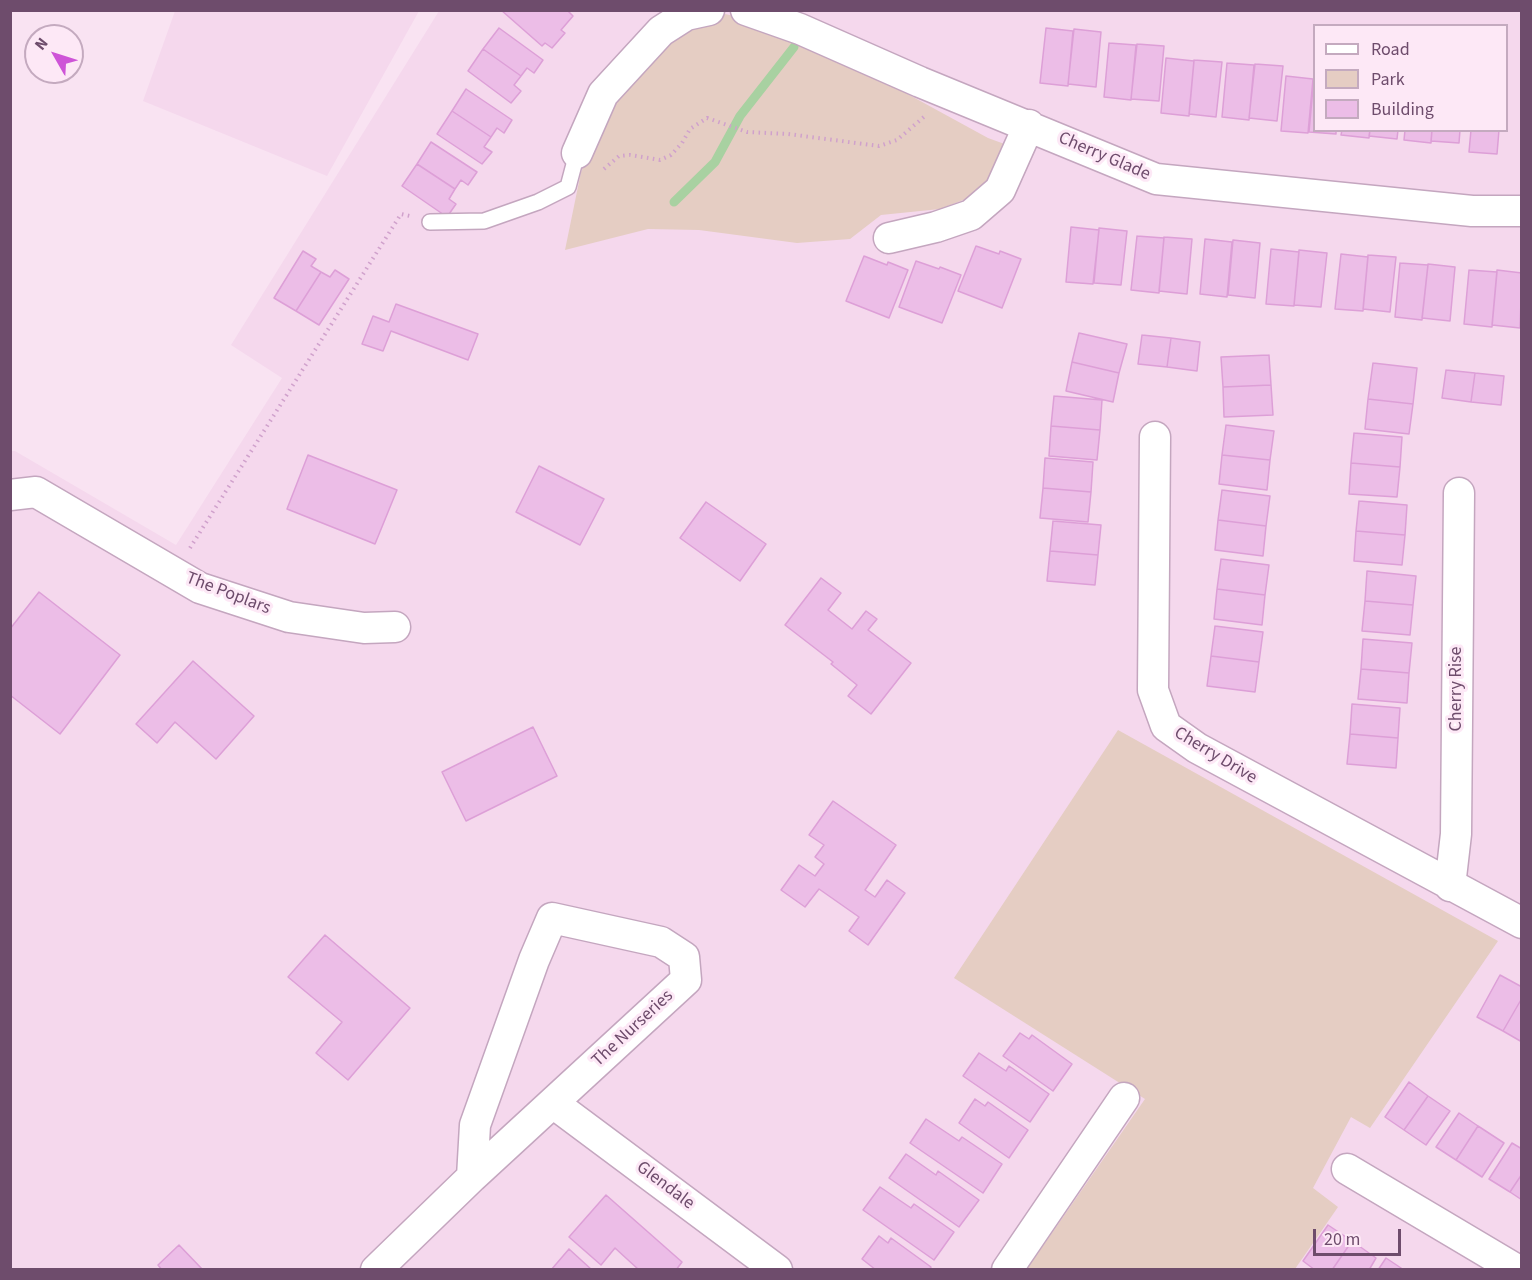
<!DOCTYPE html>
<html>
<head>
<meta charset="utf-8">
<style>
  body { margin:0 }
  #map { position:relative; width:1532px; height:1280px; overflow:hidden; background:#f9e3f2; font-family:"Source Sans 3",sans-serif }
  canvas { display:block }
  .frame { position:absolute; inset:0; border:12px solid #6e4c6c; pointer-events:none }
  .legend { position:absolute; left:1313px; top:24px; width:195px; height:108px; box-sizing:border-box; background:#fde8f6; border:2px solid #c4aabf; margin:0; padding:8px 10px; list-style:none; font-size:18px; color:#6e4c6c }
  .legend li { display:flex; align-items:center; gap:12px; height:30px }
  .legend b { width:30px; border:2px solid #c4aabf }
  .north { position:absolute; left:24px; top:24px; width:60px; height:60px; box-sizing:border-box; background:#fde8f6; border:2px solid #c4aabf; border-radius:50%; rotate:309deg; font-size:16px; font-weight:700; line-height:24px; text-align:center; color:#6e4c6c }
  .north::after { content:''; display:block; margin:auto; width:21px; height:27px; background:#ce54d7; clip-path:polygon(50% 0,100% 100%,50% 72%,0 100%) }
  .scale { position:absolute; left:1313px; top:1229px; width:88px; height:27px; box-sizing:border-box; border:3px solid #6e4c6c; border-top:0; padding-left:8px; font-size:18px; line-height:21px; white-space:nowrap; color:#6e4c6c; -webkit-text-stroke:4px #fde8f6; paint-order:stroke }
</style>
</head>
<body>
<div id="map">
<canvas width="1532" height="1280"></canvas>
<div class="frame"></div>
<ul class="legend">
<li><b style="height:8px;background:#fff"></b>Road</li>
<li><b style="height:16px;background:#e5cdc3"></b>Park</li>
<li><b style="height:16px;background:#ecbde7"></b>Building</li>
</ul>
<div class="north">N</div>
<div class="scale">20 m</div>
</div>
<script>
const context = document.querySelector('canvas').getContext('2d');
context.lineJoin = 'round';
function paint(path, color) { context.fillStyle = color; context.fill(path, 'evenodd'); }
const toPath = rows => new Path2D(rows.map(r => 'M' + r).join(''));
function strokePath(path, color, width, dash) { context.strokeStyle = color; context.lineWidth = width; context.lineCap = dash ? 'butt' : 'round'; context.setLineDash(dash || []); context.stroke(path); }
function drawText(font, color, halo, rows, align = 'center') {
  context.font = font + ' "Source Sans 3",sans-serif'; context.lineWidth = 6; context.setLineDash([]); context.textBaseline = 'middle'; context.strokeStyle = halo; context.fillStyle = color; for (const [text, x, y, turn = 0] of rows) {
    context.save(); context.translate(x, y); context.rotate((+turn || 0) * Math.PI / 180); context.textAlign = isNaN(turn) ? turn : align; if (halo) context.strokeText(text, 0, 0); context.fillText(text, 0, 0); context.restore();
  }
}
const residential = toPath([
  [175,11,175,10,419,11,327,176,143,101],
  [439,11,1521,11,1521,1269,11,1269,10,451,15,451,176,545,282,378,231,345],
  [1314,26,1506,26,1506,130,1314,130]
]);
const green = toPath([
  [725,14,752,20,827,50,988,138,1010,146,984,192,940,209,881,215,850,239,797,243,699,230,648,229,565,250,581,172,615,98,634,69,697,18],
  [1118,730,1498,941,1370,1128,1351,1117,1313,1188,1338,1207,1295,1269,1027,1269,1145,1099,954,978]
]);
const stream = toPath([
  [674,202,715,162,740,116,794,47]
]);
const building = toPath([
  [501,10,567,10,573,16,561,30,565,33,552,48,545,43,542,46,501,10],
  [499,28,543,60,534,73,527,68,521,76,483,49,499,28],
  [1046,28,1073,31,1068,86,1040,83,1046,28],
  [1074,29,1101,32,1096,87,1068,84,1074,29],
  [1109,43,1136,45,1131,100,1104,97,1109,43],
  [1137,44,1164,46,1159,101,1131,99,1137,44],
  [483,49,521,76,514,85,521,91,511,103,468,71,483,49],
  [1166,58,1194,61,1189,116,1161,113,1166,58],
  [1194,60,1222,62,1216,117,1189,114,1194,60],
  [1227,63,1254,65,1249,120,1222,117,1227,63],
  [1255,64,1283,66,1277,121,1249,118,1255,64],
  [1286,76,1313,79,1308,133,1281,131,1286,76],
  [1314,77,1314,130,1336,130,1336,134,1309,132,1314,77],
  [466,89,512,120,504,133,497,128,491,137,452,111,466,89],
  [452,111,491,137,484,147,492,152,482,164,437,134,452,111],
  [1342,130,1370,130,1369,138,1341,135,1342,130],
  [1370,130,1398,130,1397,139,1369,136,1370,130],
  [1405,130,1432,130,1431,143,1404,140,1405,130],
  [1432,130,1460,130,1459,143,1431,141,1432,130],
  [1471,130,1499,130,1497,154,1469,152,1471,130],
  [431,142,477,172,468,185,461,180,455,189,417,164,431,142],
  [417,164,455,189,449,199,456,204,447,217,402,186,417,164],
  [1071,227,1099,230,1093,284,1066,282,1071,227],
  [1099,228,1127,231,1121,285,1094,283,1099,228],
  [1137,236,1164,238,1159,293,1131,290,1137,236],
  [1164,237,1192,239,1187,294,1159,291,1164,237],
  [1205,239,1232,242,1227,297,1200,294,1205,239],
  [1233,240,1260,243,1255,298,1228,295,1233,240],
  [976,246,999,254,1000,251,1021,259,1002,308,958,291,976,246],
  [1271,249,1299,252,1294,306,1266,304,1271,249],
  [1299,250,1327,253,1321,307,1294,305,1299,250],
  [303,251,316,259,311,266,321,272,296,311,274,298,303,251],
  [1341,254,1368,257,1363,311,1335,309,1341,254],
  [1368,255,1396,257,1390,312,1363,309,1368,255],
  [864,256,887,265,888,262,908,270,889,318,846,301,864,256],
  [916,261,939,269,940,267,961,275,942,323,899,307,916,261],
  [1400,263,1428,265,1422,320,1395,317,1400,263],
  [1428,264,1455,267,1450,321,1422,318,1428,264],
  [335,270,349,279,319,325,296,311,321,272,330,277,335,270],
  [1469,270,1497,272,1492,327,1464,324,1469,270],
  [1497,270,1522,273,1520,328,1492,325,1497,270],
  [396,304,478,334,468,360,391,331,383,351,362,344,373,316,389,322,396,304],
  [1079,333,1127,344,1119,373,1072,362,1079,333],
  [1142,335,1171,338,1167,367,1138,364,1142,335],
  [1171,338,1200,342,1197,371,1167,367,1171,338],
  [1269,355,1271,385,1223,387,1221,357,1269,355],
  [1072,362,1119,373,1113,402,1066,391,1072,362],
  [1373,363,1417,368,1413,404,1368,399,1373,363],
  [1446,370,1475,373,1471,402,1442,398,1446,370],
  [1475,373,1504,376,1501,405,1471,402,1475,373],
  [1271,385,1273,415,1224,417,1223,387,1271,385],
  [1054,396,1102,400,1100,430,1051,426,1054,396],
  [1368,399,1413,404,1409,434,1365,429,1368,399],
  [1226,425,1274,431,1270,460,1222,455,1226,425],
  [1051,426,1100,430,1097,460,1049,456,1051,426],
  [1354,433,1402,437,1400,467,1351,463,1354,433],
  [308,455,397,490,375,544,287,509,308,455],
  [1222,455,1270,460,1267,490,1219,484,1222,455],
  [1045,458,1093,462,1091,492,1043,488,1045,458],
  [1351,463,1400,467,1397,497,1349,494,1351,463],
  [539,466,604,499,580,545,516,512,539,466],
  [1043,488,1091,492,1088,522,1040,518,1043,488],
  [1222,490,1270,496,1266,526,1218,520,1222,490],
  [1359,501,1407,505,1405,535,1356,531,1359,501],
  [706,502,766,544,740,581,680,538,706,502],
  [1218,520,1266,526,1263,556,1215,550,1218,520],
  [1053,521,1101,525,1098,555,1050,551,1053,521],
  [1356,531,1405,535,1402,565,1354,561,1356,531],
  [1050,551,1098,555,1095,585,1047,581,1050,551],
  [1221,559,1269,565,1265,595,1217,589,1221,559],
  [1367,571,1416,576,1413,605,1365,601,1367,571],
  [821,578,841,593,828,610,852,629,866,611,877,619,868,630,911,663,871,714,848,696,857,685,831,664,833,662,785,625,821,578],
  [1217,589,1265,595,1262,625,1214,619,1217,589],
  [39,592,120,655,60,734,10,695,10,629,39,592],
  [1365,601,1413,605,1410,635,1362,631,1365,601],
  [1215,626,1263,632,1259,662,1211,656,1215,626],
  [1363,639,1412,643,1409,673,1361,669,1363,639],
  [1211,656,1259,662,1255,692,1207,686,1211,656],
  [193,661,254,716,216,759,175,722,157,743,136,724,193,661],
  [1361,669,1409,673,1407,703,1358,699,1361,669],
  [1352,704,1400,708,1398,738,1350,734,1352,704],
  [533,727,557,776,466,821,442,772,533,727],
  [1350,734,1398,738,1396,768,1347,764,1350,734],
  [833,801,896,845,865,890,875,897,887,880,905,893,868,945,849,931,859,917,819,889,805,907,781,890,799,865,815,876,824,864,815,857,824,845,809,835,833,801],
  [325,935,410,1008,348,1080,316,1053,342,1022,288,977,325,935],
  [1500,975,1522,987,1522,998,1503,1031,1477,1017,1500,975],
  [1522,998,1522,1042,1503,1031,1522,998],
  [1020,1033,1029,1039,1032,1035,1072,1064,1053,1091,1003,1056,1020,1033],
  [979,1053,1006,1071,1009,1066,1049,1094,1030,1122,963,1076,979,1053],
  [1409,1082,1428,1096,1404,1130,1385,1117,1409,1082],
  [1428,1096,1450,1111,1426,1145,1404,1130,1428,1096],
  [975,1099,985,1106,988,1102,1028,1130,1009,1158,959,1123,975,1099],
  [1459,1113,1478,1126,1456,1160,1436,1147,1459,1113],
  [926,1119,959,1141,962,1137,1002,1164,983,1193,910,1143,926,1119],
  [1478,1126,1504,1143,1482,1177,1456,1160,1478,1126],
  [1512,1143,1522,1149,1522,1174,1510,1192,1489,1179,1512,1143],
  [906,1154,936,1175,938,1171,979,1200,959,1227,889,1178,906,1154],
  [1522,1174,1522,1200,1510,1192,1522,1174],
  [880,1187,911,1208,914,1204,954,1232,934,1260,863,1210,880,1187],
  [606,1195,682,1262,676,1270,639,1270,615,1248,601,1265,569,1237,606,1195],
  [1328,1225,1352,1241,1332,1270,1315,1270,1303,1261,1328,1225],
  [879,1236,888,1243,891,1238,931,1267,929,1270,876,1270,862,1259,879,1236],
  [1352,1241,1376,1258,1369,1270,1332,1270,1352,1241],
  [179,1245,203,1270,162,1270,158,1265,179,1245],
  [569,1249,592,1270,551,1270,569,1249],
  [1386,1258,1404,1270,1378,1270,1386,1258]
]);
const path = toPath([
  [604,169,619,156,630,155,660,160,671,155,682,143,690,129,707,118,747,132,788,134,879,146,897,140,925,116],
  [190,548,401,214,410,216]
]);
const service = toPath([
  [430,222,484,221,538,202,568,187,577,153]
]);
const minor = toPath([
  [746,10,800,29,920,82,1156,179,1472,211,1522,211],
  [577,153,603,94,661,31,686,15,709,10],
  [889,238,936,227,971,215,1000,190,1029,125],
  [1155,437,1153,690,1166,726,1197,748,1522,923],
  [10,495,36,492,200,588,289,617,364,628,395,627],
  [1450,886,1456,834,1459,493],
  [553,1103,777,1270],
  [1347,1169,1517,1270],
  [376,1270,472,1177,686,980,684,957,661,942,552,918,534,960,475,1125,472,1177],
  [1007,1270,1124,1098]
]);
const streetNames = [
  ["Cherry Glade",1104,157,23],
  ["The Poplars",228,594,21],
  ["Cherry Rise",1457,689,-90],
  ["Cherry Drive",1215,756,31],
  ["The Nurseries",633,1029,-43],
  ["Glendale",665,1186,37]
];
paint(residential, '#f5d8ed');
paint(green, '#e5cdc3');
strokePath(stream, '#a8d1a1', 9);
paint(building, '#ecbde7');
strokePath(building, '#dd9fd7', 1.5);
strokePath(service, '#c4a6bf', 18);
strokePath(minor, '#c4a6bf', 33);
strokePath(path, '#d0a1cc', 4, [1.5, 4.5]);
strokePath(service, '#fff', 15);
strokePath(minor, '#fff', 30);
drawText('18px', '#6e4c6c', '#fde8f6', streetNames);
</script>
</body>
</html>
